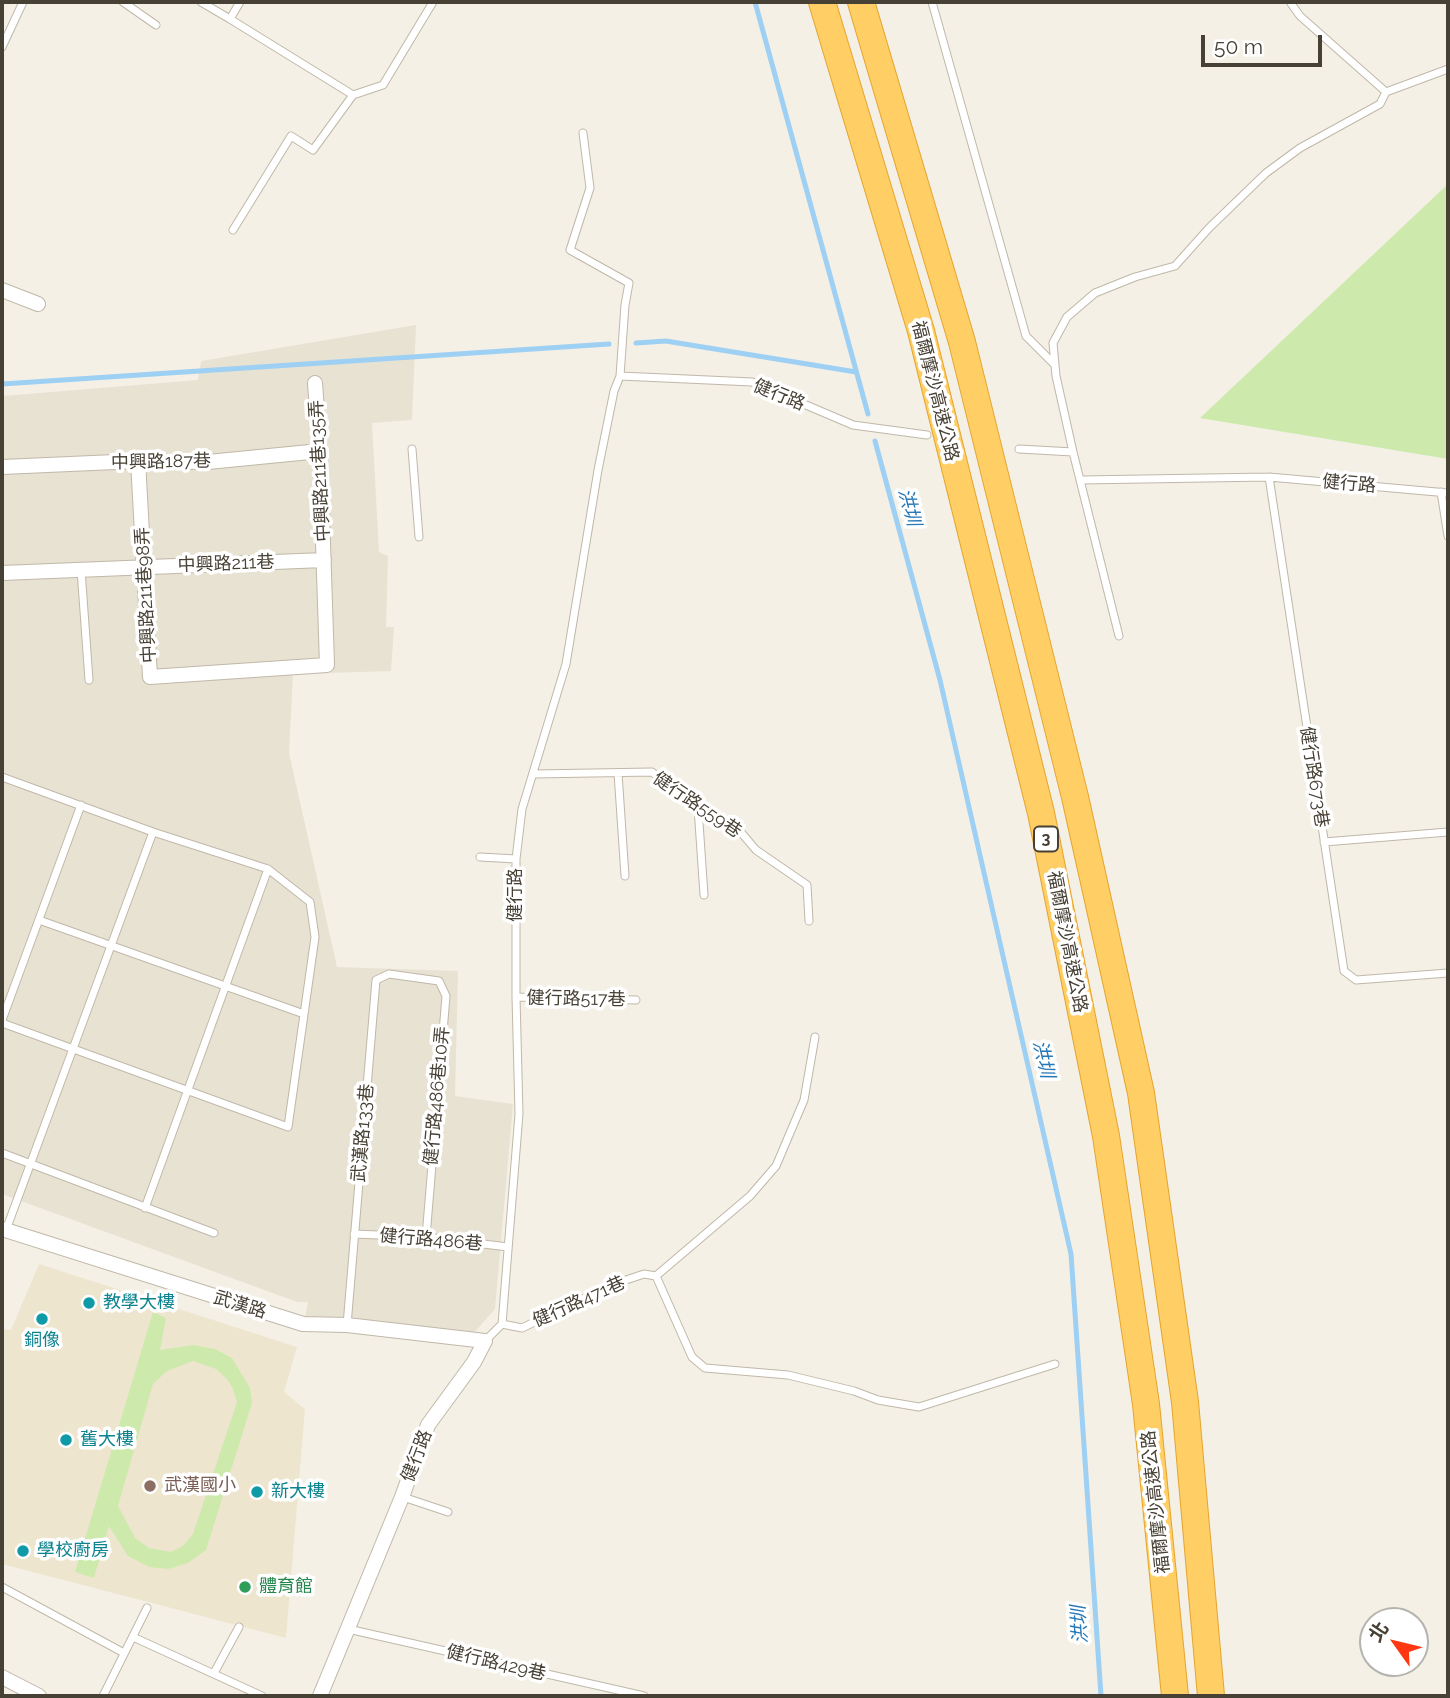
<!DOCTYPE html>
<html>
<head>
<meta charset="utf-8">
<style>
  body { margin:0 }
  #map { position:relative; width:1450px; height:1698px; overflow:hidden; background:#f4f0e6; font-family:Raleway,"Noto Sans TC",sans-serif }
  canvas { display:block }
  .frame { position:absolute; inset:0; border:4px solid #474035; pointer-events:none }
  .north { position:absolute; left:1359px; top:1607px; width:70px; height:70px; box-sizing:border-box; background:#fff; border:2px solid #b5b3ae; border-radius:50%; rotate:304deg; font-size:19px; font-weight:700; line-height:28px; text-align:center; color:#474035 }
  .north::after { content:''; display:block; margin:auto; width:24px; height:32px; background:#ff3811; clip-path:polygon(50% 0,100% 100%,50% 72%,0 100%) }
  .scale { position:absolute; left:1201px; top:35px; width:121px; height:32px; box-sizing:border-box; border:4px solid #474035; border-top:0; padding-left:9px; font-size:21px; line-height:24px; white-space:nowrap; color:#474035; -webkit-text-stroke:5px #fff; paint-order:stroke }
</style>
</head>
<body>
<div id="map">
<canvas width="1450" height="1698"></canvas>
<div class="frame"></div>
<div class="north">北</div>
<div class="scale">50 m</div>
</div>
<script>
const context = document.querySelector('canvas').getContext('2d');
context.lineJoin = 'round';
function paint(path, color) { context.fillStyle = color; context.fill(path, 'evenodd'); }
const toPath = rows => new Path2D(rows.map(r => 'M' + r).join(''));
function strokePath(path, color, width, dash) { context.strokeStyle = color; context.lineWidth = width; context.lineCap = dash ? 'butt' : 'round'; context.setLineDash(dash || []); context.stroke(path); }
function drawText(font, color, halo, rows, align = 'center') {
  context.font = font + ' Raleway,"Noto Sans TC",sans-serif'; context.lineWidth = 7; context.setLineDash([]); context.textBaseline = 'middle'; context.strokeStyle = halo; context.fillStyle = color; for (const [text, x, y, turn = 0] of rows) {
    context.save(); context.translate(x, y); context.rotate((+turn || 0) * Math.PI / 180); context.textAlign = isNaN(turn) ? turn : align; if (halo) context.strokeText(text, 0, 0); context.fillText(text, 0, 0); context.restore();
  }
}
const residential = toPath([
  [416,325,412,420,372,423,379,552,388,556,386,627,394,627,391,671,293,674,289,753,337,967,458,971,455,1096,513,1104,495,1309,473,1334,305,1318,308,1302,297,1302,2,1194,2,396,198,380,201,361]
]);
const education = toPath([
  [39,1264,297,1347,284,1392,305,1409,286,1638,2,1564,2,1329,11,1330]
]);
const green = toPath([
  [1448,184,1448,459,1200,418],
  [153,1312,166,1318,160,1350,193,1345,215,1349,232,1358,250,1388,252,1403,206,1550,188,1563,168,1569,149,1567,128,1556,109,1526,94,1578,75,1572],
  [193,1361,216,1369,227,1379,233,1389,237,1402,193,1534,183,1546,171,1552,149,1548,135,1538,118,1506,153,1384,167,1371]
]);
const stream = toPath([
  [755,2,868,414],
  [636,343,666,341,856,372],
  [2,384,609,344],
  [875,441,940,680,1071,1254,1101,1696]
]);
const service = toPath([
  [123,2,156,25],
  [201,2,230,19],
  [240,2,230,19,353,95,383,85,433,2],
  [932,2,1026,336,1054,364],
  [2,47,23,2],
  [1386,92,1448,69],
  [583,133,590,188,570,250,629,283,625,305,620,376],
  [233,230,291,136,313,150,353,95],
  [412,449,419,537],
  [1019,449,1073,452,1119,636],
  [1073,452,1056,376,1053,343,1067,317,1095,293,1135,277,1175,266,1209,228,1266,173,1300,148,1380,104,1386,92,1300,16,1290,2],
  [1269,477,1344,971,1356,980,1448,973],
  [1081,480,1269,477,1448,493],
  [1441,492,1448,536],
  [81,570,89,680],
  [618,773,625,876],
  [534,774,652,772,698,808,739,830,756,850,807,885,809,921],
  [2,777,153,832],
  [698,808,704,895],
  [1324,842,1448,832],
  [480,857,516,859],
  [39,920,304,1014],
  [516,997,636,1000],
  [2,1020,81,805],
  [2,1023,288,1127,315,937,310,902,268,869],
  [2,1153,214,1233],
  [6,1230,153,832,268,869,145,1208],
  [354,1234,426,1237,508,1247],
  [656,1276,692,1357,705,1368,788,1375,854,1391,878,1400,919,1407,1055,1364],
  [656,1276,750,1196,776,1166,804,1100,815,1037],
  [502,1324,522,1328,614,1284,644,1274,656,1276],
  [347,1325,376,980,389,974,439,981,446,996,426,1237],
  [485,1341,502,1324,519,1114,516,997,516,859,522,809,566,664,598,470,614,391,620,376,752,382,853,425,927,435],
  [403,1497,448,1512],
  [2,1587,124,1653],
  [348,1629,644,1696],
  [133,1637,262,1696],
  [214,1673,239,1627],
  [103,1696,147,1608]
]);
const minor = toPath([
  [2,290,38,304],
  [138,461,150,677,327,665,320,451,315,383],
  [2,467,138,461,208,462,320,451],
  [2,573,324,560],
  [2,1229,303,1324,347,1325,485,1341,474,1362,428,1425,402,1497,320,1696],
  [2,1677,39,1696]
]);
const motorway = toPath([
  [822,2,921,331,1041,813,1106,1136,1146,1404,1175,1696],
  [861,2,962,342,1075,797,1141,1093,1185,1402,1211,1696]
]);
const markers = [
  [89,1303,7,"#0f9aa8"],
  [42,1319,7,"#0f9aa8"],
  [66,1440,7,"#0f9aa8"],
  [150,1486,7,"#8d6e63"],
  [257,1492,7,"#0f9aa8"],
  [23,1551,7,"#0f9aa8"],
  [245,1587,7,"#2e9e5b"]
];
const shields = [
  [1046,839,24]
];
const shieldNames = [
  ["3",1046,839]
];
const streetNames = [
  ["福爾摩沙高速公路",935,391,76],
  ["健行路",779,395,22],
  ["中興路187巷",161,462,-1],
  ["中興路211巷135弄",320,471,-93],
  ["健行路",1349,484,5],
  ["中興路211巷",226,564,-2],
  ["中興路211巷98弄",146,595,-93],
  ["健行路673巷",1314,777,81],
  ["健行路559巷",697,805,34],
  ["健行路",516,895,-90],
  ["福爾摩沙高速公路",1067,942,79],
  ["健行路517巷",576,999,1],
  ["健行路486巷10弄",437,1096,-85],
  ["武漢路133巷",363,1133,-85],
  ["健行路486巷",431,1240,5],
  ["健行路471巷",579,1302,-24],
  ["武漢路",240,1305,17],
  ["健行路",417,1456,-69],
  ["福爾摩沙高速公路",1156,1502,-96],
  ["健行路429巷",496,1663,13]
];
const cultureNames = [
  ["教學大樓",103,1303],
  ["銅像",42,1341,"center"],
  ["舊大樓",80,1440],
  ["新大樓",271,1492],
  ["學校廚房",37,1551]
];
const educationNames = [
  ["武漢國小",164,1486]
];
const leisureNames = [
  ["體育館",259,1587]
];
const waterNames = [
  ["洪圳",909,507,75],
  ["洪圳",1043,1059,77],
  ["洪圳",1080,1625,-94]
];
paint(residential, '#e8e2d3');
paint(education, '#eee5cf');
paint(green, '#cdeaac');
strokePath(stream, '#9ed0f4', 5);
strokePath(service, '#c0b8a8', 9);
strokePath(minor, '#c0b8a8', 16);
strokePath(motorway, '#e5a42e', 28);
strokePath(service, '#fff', 7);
strokePath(minor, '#fff', 14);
strokePath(motorway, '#ffce65', 26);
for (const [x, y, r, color] of markers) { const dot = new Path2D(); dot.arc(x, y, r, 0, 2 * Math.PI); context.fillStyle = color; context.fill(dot); strokePath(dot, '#fff', 2.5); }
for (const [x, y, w] of shields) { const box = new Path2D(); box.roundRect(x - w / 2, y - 12.5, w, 25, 5); context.fillStyle = '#fff'; context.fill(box); strokePath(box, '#474035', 2); }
drawText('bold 16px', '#474035', null, shieldNames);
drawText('18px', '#474035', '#fff', streetNames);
drawText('18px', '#0d838f', '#fff', cultureNames, 'left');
drawText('18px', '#785e54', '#fff', educationNames, 'left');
drawText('18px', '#27864d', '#fff', leisureNames, 'left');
drawText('italic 19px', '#2879b8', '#fff', waterNames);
</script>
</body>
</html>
